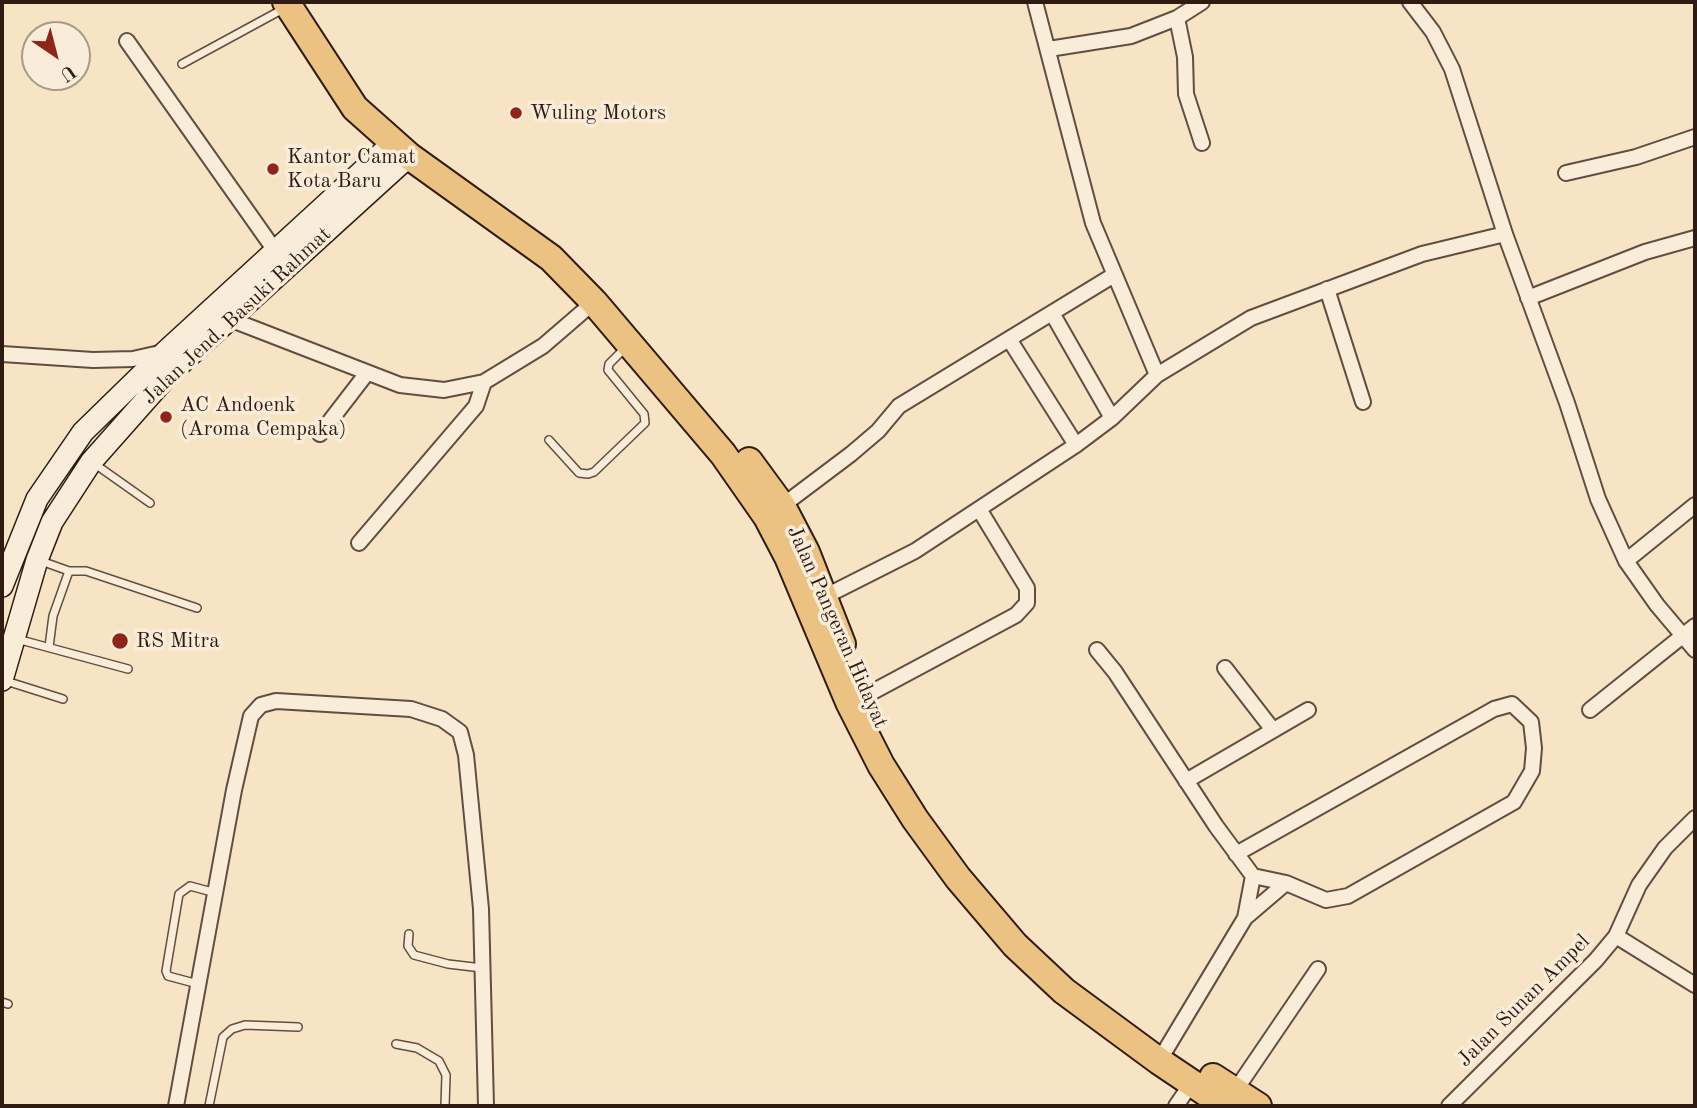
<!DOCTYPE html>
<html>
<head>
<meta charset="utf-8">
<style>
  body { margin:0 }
  #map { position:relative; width:1697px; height:1108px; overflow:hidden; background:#f6e4c5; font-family:"Old Standard TT",serif }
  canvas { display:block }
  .frame { position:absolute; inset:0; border:4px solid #301b13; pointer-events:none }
  .north { position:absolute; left:21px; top:21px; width:70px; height:70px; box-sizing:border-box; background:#f9edd9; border:2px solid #a9998a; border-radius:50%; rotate:145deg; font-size:19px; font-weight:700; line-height:28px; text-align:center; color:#301b13 }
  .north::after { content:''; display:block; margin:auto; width:24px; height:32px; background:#8f2418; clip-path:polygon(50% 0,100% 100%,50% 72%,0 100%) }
</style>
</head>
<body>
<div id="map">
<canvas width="1697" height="1108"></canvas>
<div class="frame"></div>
<div class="north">U</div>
</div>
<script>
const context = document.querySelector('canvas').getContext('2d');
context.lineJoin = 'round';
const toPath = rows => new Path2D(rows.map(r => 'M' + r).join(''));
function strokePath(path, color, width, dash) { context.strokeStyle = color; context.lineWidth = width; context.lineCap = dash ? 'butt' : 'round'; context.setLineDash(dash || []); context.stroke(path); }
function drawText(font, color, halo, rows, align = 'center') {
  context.font = font + ' "Old Standard TT",serif'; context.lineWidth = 7; context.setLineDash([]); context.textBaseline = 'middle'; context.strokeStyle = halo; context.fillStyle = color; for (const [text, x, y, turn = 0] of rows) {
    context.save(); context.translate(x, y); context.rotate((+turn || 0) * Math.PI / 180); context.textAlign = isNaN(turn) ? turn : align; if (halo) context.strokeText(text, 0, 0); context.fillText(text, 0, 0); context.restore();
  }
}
const lane = toPath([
  [182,64,285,8],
  [549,440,579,473,588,474,594,472,645,423,644,414,608,370,609,364,627,346],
  [92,462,150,503],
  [41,561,69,571,86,571,197,608],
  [17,639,128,669],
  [49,647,53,616,69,571],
  [6,681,63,699],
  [409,934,408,946,414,955,448,964,482,968],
  [198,984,168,976,166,971,179,894,190,886,216,893],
  [2,1002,8,1004],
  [396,1044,417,1048,439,1061,446,1075,445,1106],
  [209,1106,223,1037,232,1029,245,1025,298,1027]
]);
const street = toPath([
  [1035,2,1093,223,1157,375],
  [1410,2,1433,32,1452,69,1505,234],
  [1177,18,1185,57,1186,94,1202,143],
  [127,41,276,252],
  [1049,49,1131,36,1177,18,1202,2],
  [1566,173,1636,157,1695,137],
  [1327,289,1363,402],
  [1528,298,1645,252,1695,238],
  [1052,313,1112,418],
  [232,320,400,385,444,390,484,382,543,346,594,302],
  [1009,339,1076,445],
  [2,354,93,360,133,359,164,352],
  [320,434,367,373],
  [782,506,851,454,878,431,899,406,1114,275],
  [359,543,476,406,484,382],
  [1626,561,1695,505],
  [818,600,915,551,1076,445,1112,418,1157,375,1251,318,1422,254,1505,234,1567,403,1598,499,1626,561,1657,605,1695,650],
  [1097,650,1115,672,1216,826,1253,876,1286,883,1326,900,1348,896,1514,802,1532,771,1534,748,1531,722,1512,704,1494,709,1236,854],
  [1225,668,1273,730],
  [863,697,1016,615,1027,603,1027,588,979,509],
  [1590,710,1695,626],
  [1186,781,1308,710],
  [1245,918,1253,876],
  [1616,936,1695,985],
  [1159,1061,1245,918,1286,883],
  [1235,1091,1318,969],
  [176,1106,234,790,251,716,261,705,276,701,411,709,442,719,460,732,466,755,481,909,486,1106],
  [1176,1106,1191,1084],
  [1449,1106,1596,960,1616,936,1639,885,1665,848,1695,818]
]);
const secondary = toPath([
  [2,586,37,499,83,432,165,352,393,143],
  [2,680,37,560,52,522,91,462,168,375,409,156]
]);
const highway = toPath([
  [286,2,355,108,409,156,551,258,594,302,723,454,767,517,788,557,849,702,881,765,915,819,958,878,1015,945,1064,991,1159,1061,1226,1106],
  [749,461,782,506,806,552,842,644],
  [1213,1077,1258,1106]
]);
const markers = [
  [516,113,7,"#8f2418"],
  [273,169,7,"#8f2418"],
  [166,417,7,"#8f2418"],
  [120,641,9,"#8f2418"]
];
const poiNames = [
  ["Wuling Motors",530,113],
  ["Kantor Camat",287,157],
  ["Kota Baru",287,181],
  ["AC Andoenk",180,405],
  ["(Aroma Cempaka)",180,429],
  ["RS Mitra",136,641]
];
const streetNames = [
  ["Jalan Jend. Basuki Rahmat",237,316,-43],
  ["Jalan Pangeran Hidayat",837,627,66],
  ["Jalan Sunan Ampel",1524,1001,-45]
];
strokePath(lane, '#624d40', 10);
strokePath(street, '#624d40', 18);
strokePath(secondary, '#301b13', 24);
strokePath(highway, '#301b13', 30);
strokePath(lane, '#f9edd9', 7);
strokePath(street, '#f9edd9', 14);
strokePath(secondary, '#f9edd9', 21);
strokePath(highway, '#ebc282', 26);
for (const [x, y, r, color] of markers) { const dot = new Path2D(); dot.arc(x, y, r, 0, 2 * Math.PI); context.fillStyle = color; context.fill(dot); strokePath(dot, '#f9edd9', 2.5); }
drawText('21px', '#301b13', '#f9edd9', poiNames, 'left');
drawText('21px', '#301b13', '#f9edd9', streetNames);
</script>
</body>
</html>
